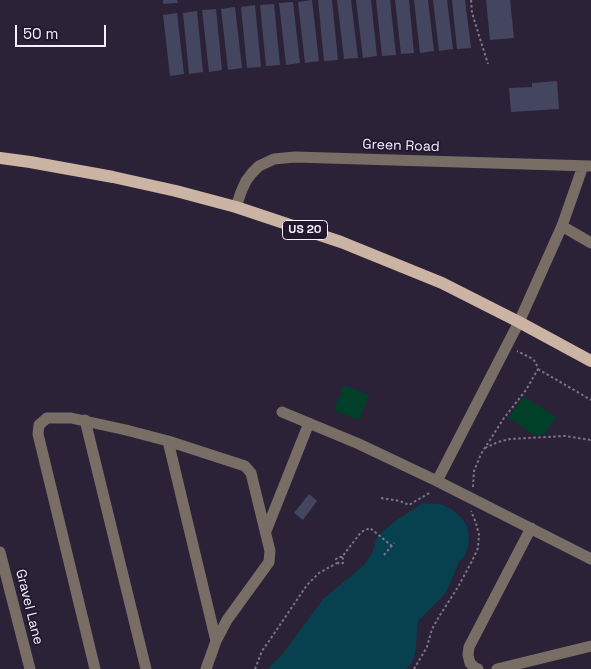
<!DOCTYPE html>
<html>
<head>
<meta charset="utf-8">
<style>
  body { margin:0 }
  #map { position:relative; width:591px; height:669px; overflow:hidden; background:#2c2238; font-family:"Space Grotesk",sans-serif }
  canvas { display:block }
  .scale { position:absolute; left:15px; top:25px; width:91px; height:22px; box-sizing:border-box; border:2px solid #f6f0ff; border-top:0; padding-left:6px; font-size:15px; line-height:18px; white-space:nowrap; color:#f6f0ff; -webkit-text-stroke:4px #23192e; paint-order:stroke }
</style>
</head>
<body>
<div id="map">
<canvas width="591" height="669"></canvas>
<div class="scale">50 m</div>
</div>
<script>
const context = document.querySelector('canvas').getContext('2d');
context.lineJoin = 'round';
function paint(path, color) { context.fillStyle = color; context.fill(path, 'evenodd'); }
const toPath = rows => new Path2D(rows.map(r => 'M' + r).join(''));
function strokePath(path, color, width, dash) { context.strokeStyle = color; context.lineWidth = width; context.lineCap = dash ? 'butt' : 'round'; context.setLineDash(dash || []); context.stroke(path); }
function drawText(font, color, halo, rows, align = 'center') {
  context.font = font + ' "Space Grotesk",sans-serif'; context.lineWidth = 4; context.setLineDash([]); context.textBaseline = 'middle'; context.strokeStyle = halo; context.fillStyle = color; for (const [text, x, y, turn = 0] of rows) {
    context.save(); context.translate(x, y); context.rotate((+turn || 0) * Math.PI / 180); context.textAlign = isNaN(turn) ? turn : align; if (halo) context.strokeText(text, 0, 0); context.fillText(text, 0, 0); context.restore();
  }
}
const green = toPath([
  [344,385,369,395,359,420,334,410],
  [524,397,556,417,544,435,534,435,508,417]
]);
const water = toPath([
  [423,503,440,504,451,509,461,517,467,526,469,537,468,548,464,557,459,561,450,584,444,595,418,621,416,646,414,657,410,665,406,669,269,669,272,664,282,655,323,599,363,566,373,552,376,540,379,535,394,522]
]);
const building = toPath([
  [163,0,177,0,178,3,163,4],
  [312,0,319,61,305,63,298,2],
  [318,0,332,0,338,60,324,61],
  [337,0,351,0,358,58,344,59],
  [356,0,371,0,377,56,363,58],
  [376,0,390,0,396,55,382,56],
  [395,0,409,0,414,53,401,54],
  [414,0,428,0,434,51,420,53],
  [433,0,447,0,453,49,439,51],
  [452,0,465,0,471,48,457,49],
  [486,0,510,0,514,38,490,40],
  [293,2,300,63,286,65,279,3],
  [274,4,280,65,266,66,260,5],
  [255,5,261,67,247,68,241,7],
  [235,7,242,68,228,70,221,9],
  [216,9,222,70,209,72,202,10],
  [197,11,203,72,189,74,183,13],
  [177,13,184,74,170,76,163,15],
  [557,81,559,109,511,112,509,88,532,87,532,83],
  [309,494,317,501,303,520,294,513]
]);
const path = toPath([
  [471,0,472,13,488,64],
  [538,369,591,400],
  [485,448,498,442,510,439,565,436,591,440],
  [473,487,474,471,481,454,504,418,526,390,538,369,536,363,533,359,517,351],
  [381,498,400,501,409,505,431,492],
  [384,555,394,543],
  [342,557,339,557,336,559,338,563,340,564,343,563,343,559,342,557,361,532,370,528,392,546],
  [255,669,262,651,269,641,307,585,319,573,337,563],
  [414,669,427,647,432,629,440,615,458,587,472,561,478,548,479,535,476,523,471,511]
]);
const minor = toPath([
  [236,207,241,192,246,181,252,173,259,166,274,159,295,157,590,166],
  [562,226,591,243],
  [282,412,359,444,437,481,519,322,562,226,583,166],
  [85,420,146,669],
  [168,441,216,641],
  [437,481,591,559],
  [266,531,309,423],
  [0,552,30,669],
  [95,669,38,434,39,425,47,418,71,418,126,430,168,441,245,466,251,473,270,551,269,562,227,620,216,641,206,669],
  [478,669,475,668,470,663,468,655,469,647,531,528],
  [497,669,591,646]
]);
const major = toPath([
  [0,158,30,162,113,177,176,191,236,207,341,242,442,283,519,322,591,361]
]);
const shields = [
  [305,230,45]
];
const shieldNames = [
  ["US 20",305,230]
];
const streetNames = [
  ["Green Road",401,146,2],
  ["Gravel Lane",29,607,76]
];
paint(green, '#004029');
paint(water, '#074150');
paint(building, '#44455e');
strokePath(path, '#7c7487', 2, [2.5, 2.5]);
strokePath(minor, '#796e66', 11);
strokePath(major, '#cbb4a3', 12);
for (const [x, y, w] of shields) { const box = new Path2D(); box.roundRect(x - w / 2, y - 9.5, w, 19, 4); context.fillStyle = '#23192e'; context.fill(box); strokePath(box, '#f6f0ff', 1); }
drawText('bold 12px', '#f6f0ff', null, shieldNames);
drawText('14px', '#f6f0ff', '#23192e', streetNames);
</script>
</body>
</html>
